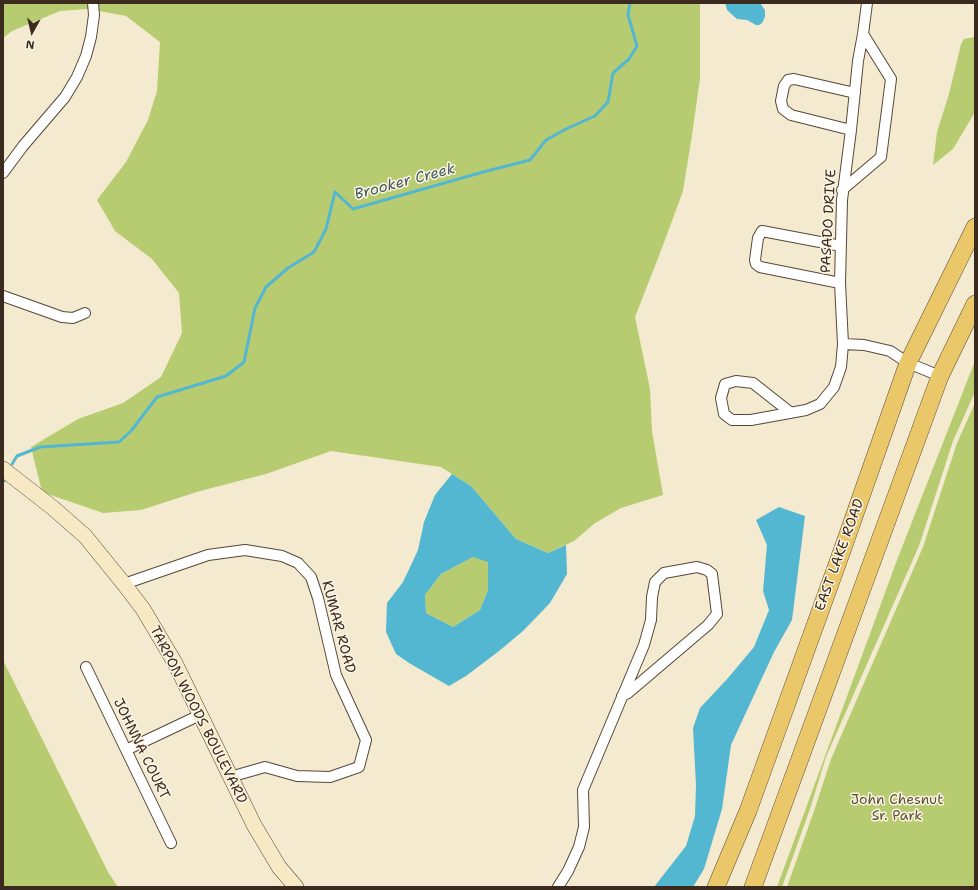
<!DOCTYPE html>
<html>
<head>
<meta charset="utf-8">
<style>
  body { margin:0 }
  #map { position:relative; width:978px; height:890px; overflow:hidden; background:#f3ead0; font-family:"Shantell Sans",sans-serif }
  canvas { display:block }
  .frame { position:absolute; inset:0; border:4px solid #3b2a1e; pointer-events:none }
  .north { position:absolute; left:12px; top:12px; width:40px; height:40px; -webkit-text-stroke:3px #fcf5e5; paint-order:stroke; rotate:188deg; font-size:11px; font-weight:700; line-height:16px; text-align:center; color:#3b2a1e }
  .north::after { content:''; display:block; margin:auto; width:14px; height:18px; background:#3b2a1e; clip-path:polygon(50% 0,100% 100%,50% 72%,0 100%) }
</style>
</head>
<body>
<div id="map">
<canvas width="978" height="890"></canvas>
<div class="frame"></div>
<div class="north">N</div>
</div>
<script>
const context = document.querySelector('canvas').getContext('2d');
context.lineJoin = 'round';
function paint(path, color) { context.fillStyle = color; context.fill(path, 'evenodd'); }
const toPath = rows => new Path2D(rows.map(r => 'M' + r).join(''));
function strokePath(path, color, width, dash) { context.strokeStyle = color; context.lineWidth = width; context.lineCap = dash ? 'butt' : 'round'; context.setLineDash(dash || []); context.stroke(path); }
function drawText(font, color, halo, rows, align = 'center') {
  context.font = font + ' "Shantell Sans",sans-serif'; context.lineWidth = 3; context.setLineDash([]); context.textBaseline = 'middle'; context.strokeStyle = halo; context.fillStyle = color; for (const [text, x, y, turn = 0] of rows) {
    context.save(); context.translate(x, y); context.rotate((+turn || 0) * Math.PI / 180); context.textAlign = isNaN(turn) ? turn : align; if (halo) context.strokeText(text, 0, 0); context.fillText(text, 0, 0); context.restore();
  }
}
const green = toPath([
  [3,3,88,3,88,9,60,11,12,31,3,38],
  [99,3,700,3,700,79,692,135,683,191,662,248,635,317,650,389,652,431,663,495,621,508,595,523,574,541,548,553,516,539,471,486,441,467,331,451,266,474,200,491,141,510,103,513,42,492,31,447,78,419,123,403,161,377,182,333,179,293,152,259,115,231,97,200,126,162,148,120,157,91,160,42,126,16,99,11],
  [975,37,975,112,953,149,933,165,937,132,949,94,961,44,964,39],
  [975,361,975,392,953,441,919,546,826,757,810,809,782,887,777,887,897,560],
  [975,403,975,887,787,887,814,811,831,759,923,547,957,443],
  [473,557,488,561,488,590,480,610,453,627,426,613,425,595,441,574],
  [3,660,108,872,118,887,3,887]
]);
const water = toPath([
  [725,3,760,3,765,10,765,17,762,23,759,25,756,25,747,20,737,19,727,10],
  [452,474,471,486,516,539,548,553,566,545,567,574,550,603,523,631,499,651,466,676,449,686,409,663,396,654,386,632,387,603,403,582,418,550,424,522,435,495],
  [473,557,488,562,488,590,480,610,453,627,426,613,425,595,441,574],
  [779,507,805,516,792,620,774,652,731,745,722,809,704,869,693,887,654,887,686,846,695,816,696,785,693,728,700,708,728,678,754,647,769,610,763,591,767,545,756,520]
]);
const stream = toPath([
  [12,464,17,456,40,447,119,442,131,431,157,397,226,376,244,362,255,308,266,287,288,268,314,252,326,229,335,192,353,209,483,172,530,160,546,140,566,129,595,116,608,102,613,73,629,59,637,46,628,15,630,3],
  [3,482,4,481]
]);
const street = toPath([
  [851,130,791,115,783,109,781,101,784,86,788,80,794,79,855,93],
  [3,173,23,146,65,97,77,77,86,56,91,37,94,15,93,3],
  [842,190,881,157,891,79,863,34],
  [840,283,760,267,756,264,755,260,758,238,762,231,841,246],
  [3,296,62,317,73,318,85,313],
  [843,344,864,345,890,351,908,363,940,376],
  [791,413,753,383,736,381,725,384,721,398,724,414,732,420,751,420,806,410,820,404,834,387,841,367,843,344,840,283,842,200,851,130,858,61,863,34,867,3],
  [124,584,208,555,245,550,282,556,298,563,311,577,318,598,336,675,366,740,359,767,330,777,297,776,265,767,230,777],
  [86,667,171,843],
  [126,750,200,715],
  [558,887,568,871,579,847,584,827,583,790,588,778,644,645,651,620,652,597,655,582,664,573,697,567,707,570,712,574,717,614,708,625,628,693,622,696]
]);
const secondary = toPath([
  [3,469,53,508,85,536,124,584,143,609,175,663,254,825,279,867,296,887]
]);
const primary = toPath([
  [716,887,748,811,843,548,908,363,975,227],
  [753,887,940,376,975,304]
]);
const streetNames = [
  ["PASADO DRIVE",829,221,-87],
  ["EAST LAKE ROAD",840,555,-70],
  ["KUMAR ROAD",338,627,75],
  ["TARPON WOODS BOULEVARD",198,715,63],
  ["JOHNNA COURT",141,749,64]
];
const parkNames = [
  ["John Chesnut",897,800],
  ["Sr. Park",897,816]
];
const waterNames = [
  ["Brooker Creek",405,182,-15]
];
paint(green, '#b7cc70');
paint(water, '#54b7d2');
strokePath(stream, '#54b7d2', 3);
strokePath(street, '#574739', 12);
strokePath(secondary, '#574739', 16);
strokePath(primary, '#574739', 18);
strokePath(street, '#fff', 10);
strokePath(secondary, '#f7e9c3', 15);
strokePath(primary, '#eac769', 17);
drawText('14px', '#3b2a1e', '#fcf5e5', streetNames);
drawText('14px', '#5a5232', '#fcf5e5', parkNames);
drawText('italic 15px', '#445b5d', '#fcf5e5', waterNames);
</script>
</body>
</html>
